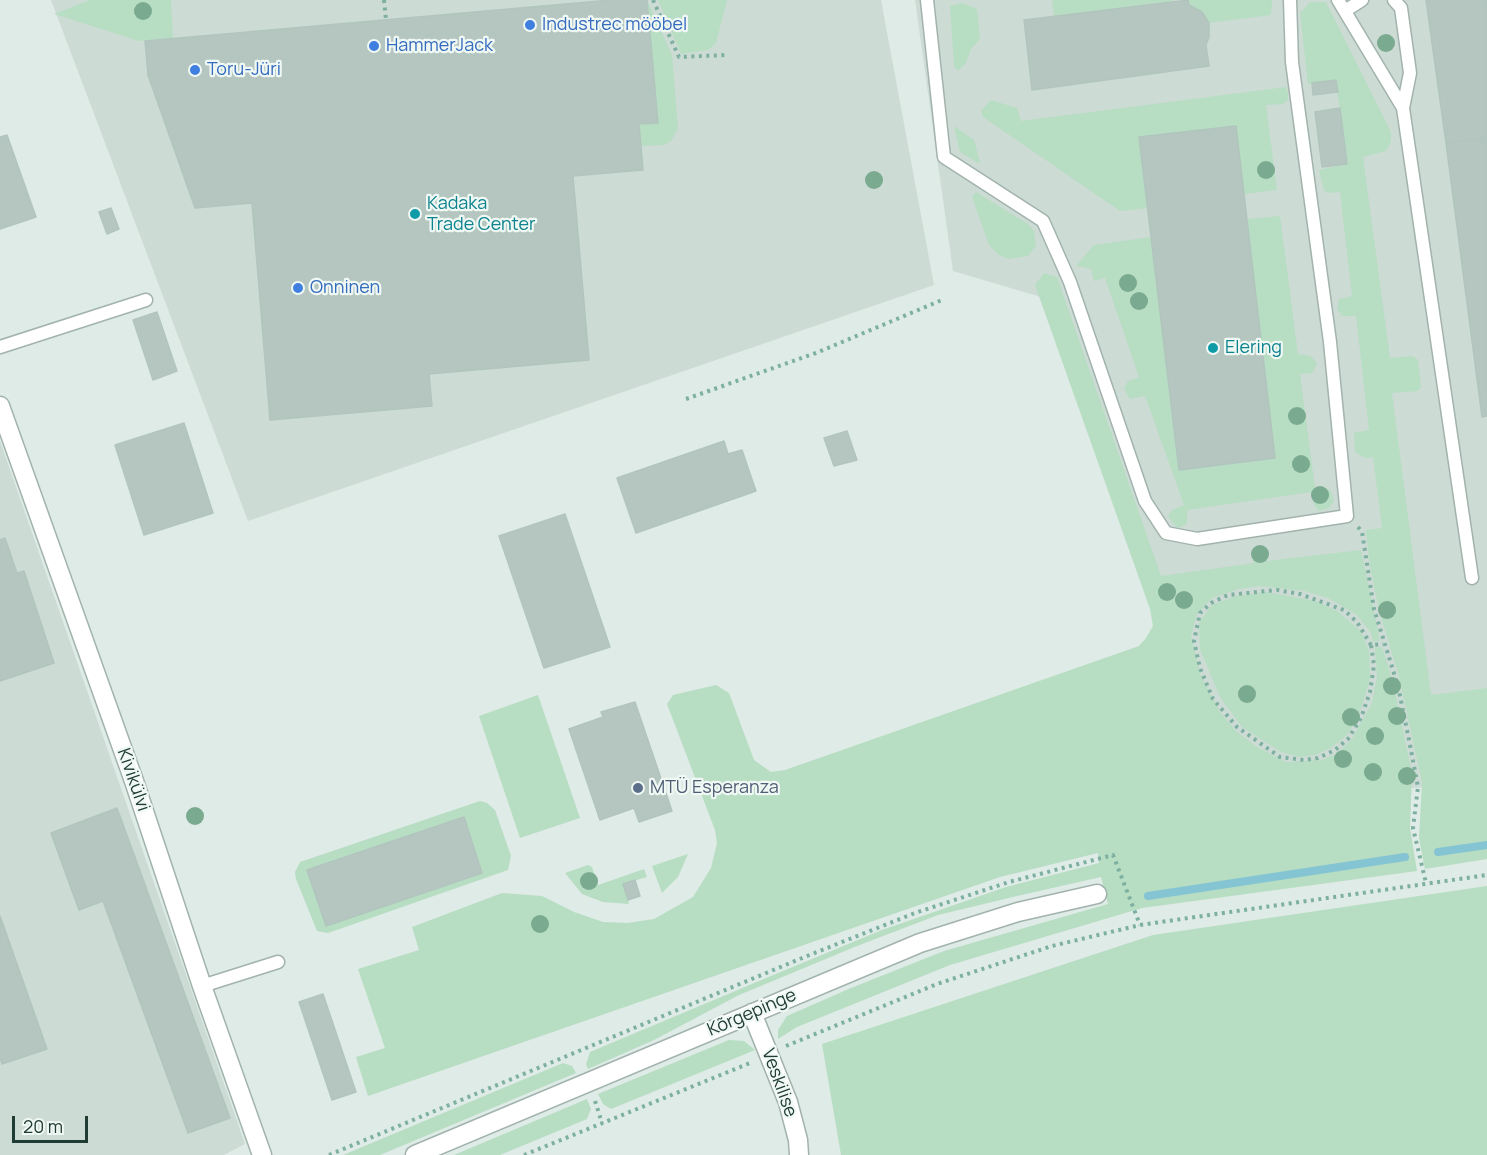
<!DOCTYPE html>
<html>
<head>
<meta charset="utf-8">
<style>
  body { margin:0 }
  #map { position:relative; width:1487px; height:1155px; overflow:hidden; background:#dfebe6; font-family:Manrope,sans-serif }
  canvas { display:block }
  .scale { position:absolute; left:12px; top:1116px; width:76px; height:27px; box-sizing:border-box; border:3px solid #203c35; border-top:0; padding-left:8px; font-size:18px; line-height:21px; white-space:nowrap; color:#203c35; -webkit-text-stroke:4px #f0f8f4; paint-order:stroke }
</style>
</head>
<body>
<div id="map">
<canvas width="1487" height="1155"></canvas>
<div class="scale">20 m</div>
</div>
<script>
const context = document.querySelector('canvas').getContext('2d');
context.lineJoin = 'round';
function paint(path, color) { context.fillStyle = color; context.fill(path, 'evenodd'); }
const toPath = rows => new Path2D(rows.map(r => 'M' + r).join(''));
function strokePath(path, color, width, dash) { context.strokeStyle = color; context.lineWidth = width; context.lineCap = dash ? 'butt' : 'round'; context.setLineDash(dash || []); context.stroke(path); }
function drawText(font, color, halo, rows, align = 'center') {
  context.font = font + ' Manrope,sans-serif'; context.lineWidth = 4.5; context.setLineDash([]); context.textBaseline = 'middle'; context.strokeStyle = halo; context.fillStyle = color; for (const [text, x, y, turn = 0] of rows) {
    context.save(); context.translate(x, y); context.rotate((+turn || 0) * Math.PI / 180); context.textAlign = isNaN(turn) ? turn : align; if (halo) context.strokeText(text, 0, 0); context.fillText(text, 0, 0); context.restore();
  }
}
const built = toPath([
  [51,0,881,0,934,285,248,521],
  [915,0,1487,0,1487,777,1429,787,1227,800,1051,300,953,271],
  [0,441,245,1144,224,1155,0,1155]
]);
const green = toPath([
  [90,0,171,0,173,38,139,41,54,14],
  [647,0,672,55,678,128,671,141,664,145,641,146,639,124,658,122],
  [658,0,727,0,716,43,708,50,681,54],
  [1052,0,1173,0,1173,1,1054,16],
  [1188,0,1272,0,1271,15,1209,23,1202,12,1189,5],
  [1310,2,1326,2,1391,132,1391,141,1386,151,1363,157,1390,358,1413,356,1418,360,1421,387,1418,391,1392,393,1431,695,1487,688,1487,859,1425,869,1419,838,1422,782,1398,673,1379,610,1369,561,1366,530,1382,528,1373,457,1365,458,1355,452,1354,433,1369,430,1356,316,1342,316,1337,309,1339,299,1352,296,1340,192,1329,193,1324,191,1319,170,1347,164,1340,108,1335,81,1308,84,1300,13],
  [963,3,977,9,980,39,971,49,966,63,958,71,954,66,950,6],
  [1286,87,1288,92,1288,100,1283,104,1266,105,1277,190,1244,194,1235,126,1140,137,1148,208,1120,211,983,117,981,111,991,100,1017,108,1021,121],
  [954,126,974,140,980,162,978,163,960,152],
  [976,192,1028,224,1034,231,1036,246,1028,256,1008,259,999,255,989,245,972,197],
  [1280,216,1298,354,1311,356,1317,364,1312,373,1300,374,1315,488,1324,487,1331,491,1334,501,1329,508,1319,511,1314,505,1312,492,1187,510,1187,524,1178,528,1168,517,1172,510,1184,505,1145,396,1130,399,1124,389,1128,381,1139,377,1105,278,1094,281,1091,269,1076,266,1094,245,1151,237,1179,470,1275,458,1247,219],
  [1044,273,1057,277,1161,576,1254,563,1252,552,1257,545,1262,548,1266,561,1361,550,1380,640,1373,642,1371,633,1357,615,1328,598,1305,591,1259,586,1238,589,1212,598,1197,614,1191,636,1201,676,1220,712,1237,732,1257,747,1286,762,1322,760,1338,753,1352,739,1372,703,1377,676,1375,648,1382,647,1393,682,1412,774,1410,828,1417,871,1142,908,950,965,797,1027,778,1039,778,1030,787,1016,851,988,944,951,1108,904,1101,877,1017,896,938,915,857,946,739,995,654,1040,588,1069,586,1064,590,1052,771,976,882,930,1006,887,1099,863,1098,853,1000,877,368,1096,356,1057,385,1048,358,969,419,950,412,927,502,893,542,896,574,912,603,922,628,923,654,919,693,897,711,868,717,843,715,830,667,704,673,695,716,685,729,693,754,760,771,772,785,770,1139,646,1146,638,1153,626,1150,609,1035,285],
  [1267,592,1316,601,1337,611,1361,631,1369,651,1370,679,1358,718,1347,735,1331,748,1315,755,1299,757,1281,752,1242,727,1220,697,1200,649,1199,623,1212,605,1236,596],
  [538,695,580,818,520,838,479,716],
  [480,801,487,803,495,810,511,856,508,870,328,933,317,931,296,879,295,872,300,862],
  [688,854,678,877,662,893,652,866],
  [588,865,592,867,598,885,644,869,647,877,623,884,629,904,603,902,582,894,565,873],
  [1487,886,1487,1155,841,1155,822,1044,1153,935],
  [729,1040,744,1041,755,1050,611,1109,603,1104,598,1094],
  [563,1063,572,1066,576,1073,380,1155,343,1155],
  [587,1099,591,1109,587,1119,500,1155,454,1155]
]);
const stream = toPath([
  [1438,852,1487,845],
  [1148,896,1405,857]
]);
const building = toPath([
  [611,0,647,0,658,123,639,124,643,170,573,176,589,360,429,374,432,406,270,420,252,203,195,208,148,75,145,41,611,0],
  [1188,0,1189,5,1202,12,1209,23,1209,37,1206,45,1209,66,1032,90,1024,20,1188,0],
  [1426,0,1487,0,1487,138,1446,143,1426,0],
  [1336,80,1338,92,1313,95,1312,83,1336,80],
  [1340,108,1347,164,1322,167,1315,112,1340,108],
  [1236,126,1275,458,1179,470,1139,137,1236,126],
  [7,135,36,217,0,229,0,137,7,135],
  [1487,138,1487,416,1482,417,1446,143,1487,138],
  [111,208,119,229,107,234,99,212,111,208],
  [157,312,177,371,153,380,133,320,157,312],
  [184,423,213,513,144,535,115,445,184,423],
  [847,431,857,460,834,466,824,438,847,431],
  [724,441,728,454,742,450,756,491,636,533,617,478,724,441],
  [565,514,610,647,544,668,499,536,565,514],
  [5,538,17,573,24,571,54,663,0,681,0,540,5,538],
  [635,702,672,811,639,822,634,808,600,820,569,729,603,717,601,712,635,702],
  [117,808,230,1118,188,1133,103,901,79,910,51,833,117,808],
  [464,817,482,873,326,926,307,870,464,817],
  [635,880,640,896,628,900,623,884,635,880],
  [0,916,47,1049,2,1064,0,1058,0,916],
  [323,994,356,1092,332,1100,299,1002,323,994]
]);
const path = toPath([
  [384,0,386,20],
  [653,0,679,57,727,55],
  [686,399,816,353,942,300],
  [1358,527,1362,532,1374,609,1398,686,1410,745,1418,787,1413,828,1426,883],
  [1371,645,1357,622,1344,610,1300,594,1277,590,1228,595,1211,603,1200,613,1194,641,1200,668,1213,699,1237,727,1280,757,1304,760,1318,758,1335,750,1348,739,1361,718,1370,692,1374,665,1371,645,1383,644],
  [786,1046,937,984,1052,946,1140,925,1487,875],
  [595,1101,602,1123],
  [329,1155,807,956,915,913,1009,882,1113,855,1140,925],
  [524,1155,750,1063]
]);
const lane = toPath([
  [927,0,944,157,1043,221,1070,282,1145,501,1166,533,1197,539,1347,516,1330,342,1292,62,1290,0],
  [1338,0,1403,108],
  [1394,0,1401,8,1410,73,1403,108,1472,578],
  [1345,11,1362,0],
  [0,347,146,300],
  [202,986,278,962]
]);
const street = toPath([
  [0,406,134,781,202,986,262,1155],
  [752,1013,788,1102,798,1140,799,1155],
  [415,1155,920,943,1018,912,1097,894]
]);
const trees = [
  [143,11],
  [1386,43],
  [1266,170],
  [874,180],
  [1128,283],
  [1139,301],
  [1297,416],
  [1301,464],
  [1320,495],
  [1260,554],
  [1167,592],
  [1184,600],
  [1387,610],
  [1392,686],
  [1247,694],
  [1397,716],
  [1351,717],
  [1375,736],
  [1343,759],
  [1373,772],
  [1407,776],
  [195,816],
  [589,881],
  [540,924]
];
const markers = [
  [530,25,6,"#3f7fe0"],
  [374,46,6,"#3f7fe0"],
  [195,70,6,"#3f7fe0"],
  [415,214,6,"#0f9aa8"],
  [298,288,6,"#3f7fe0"],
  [1213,348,6,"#0f9aa8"],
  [638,788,6,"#5c6f8a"]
];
const shopNames = [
  ["Industrec mööbel",542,25],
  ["HammerJack",386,46],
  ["Toru-Jüri",207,70],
  ["Onninen",310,288]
];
const cultureNames = [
  ["Kadaka",427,204],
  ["Trade Center",427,225],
  ["Elering",1225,348]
];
const streetNames = [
  ["Kivikülvi",133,780,71],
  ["Kõrgepinge",752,1013,-23],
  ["Veskilise",779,1083,70]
];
const serviceNames = [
  ["MTÜ Esperanza",650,788]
];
paint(built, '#cddbd5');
paint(green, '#b7ddc3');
strokePath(stream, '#84c4d3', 8);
paint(building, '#b4c6bf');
strokePath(building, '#b1c5be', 1.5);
strokePath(lane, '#a2b3ad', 15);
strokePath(street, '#a2b3ad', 21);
strokePath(path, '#7eb0a2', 4, [3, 4.5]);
strokePath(lane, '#fff', 12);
strokePath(street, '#fff', 18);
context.fillStyle = '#7aaa8f';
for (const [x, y] of trees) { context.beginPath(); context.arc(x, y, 9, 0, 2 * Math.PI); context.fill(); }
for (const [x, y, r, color] of markers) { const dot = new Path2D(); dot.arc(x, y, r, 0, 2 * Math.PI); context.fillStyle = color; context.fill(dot); strokePath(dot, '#f0f8f4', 2); }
drawText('18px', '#366cbe', '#f0f8f4', shopNames, 'left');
drawText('18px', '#0d838f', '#f0f8f4', cultureNames, 'left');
drawText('18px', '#203c35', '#f0f8f4', streetNames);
drawText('18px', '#4e5e75', '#f0f8f4', serviceNames, 'left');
</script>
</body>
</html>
